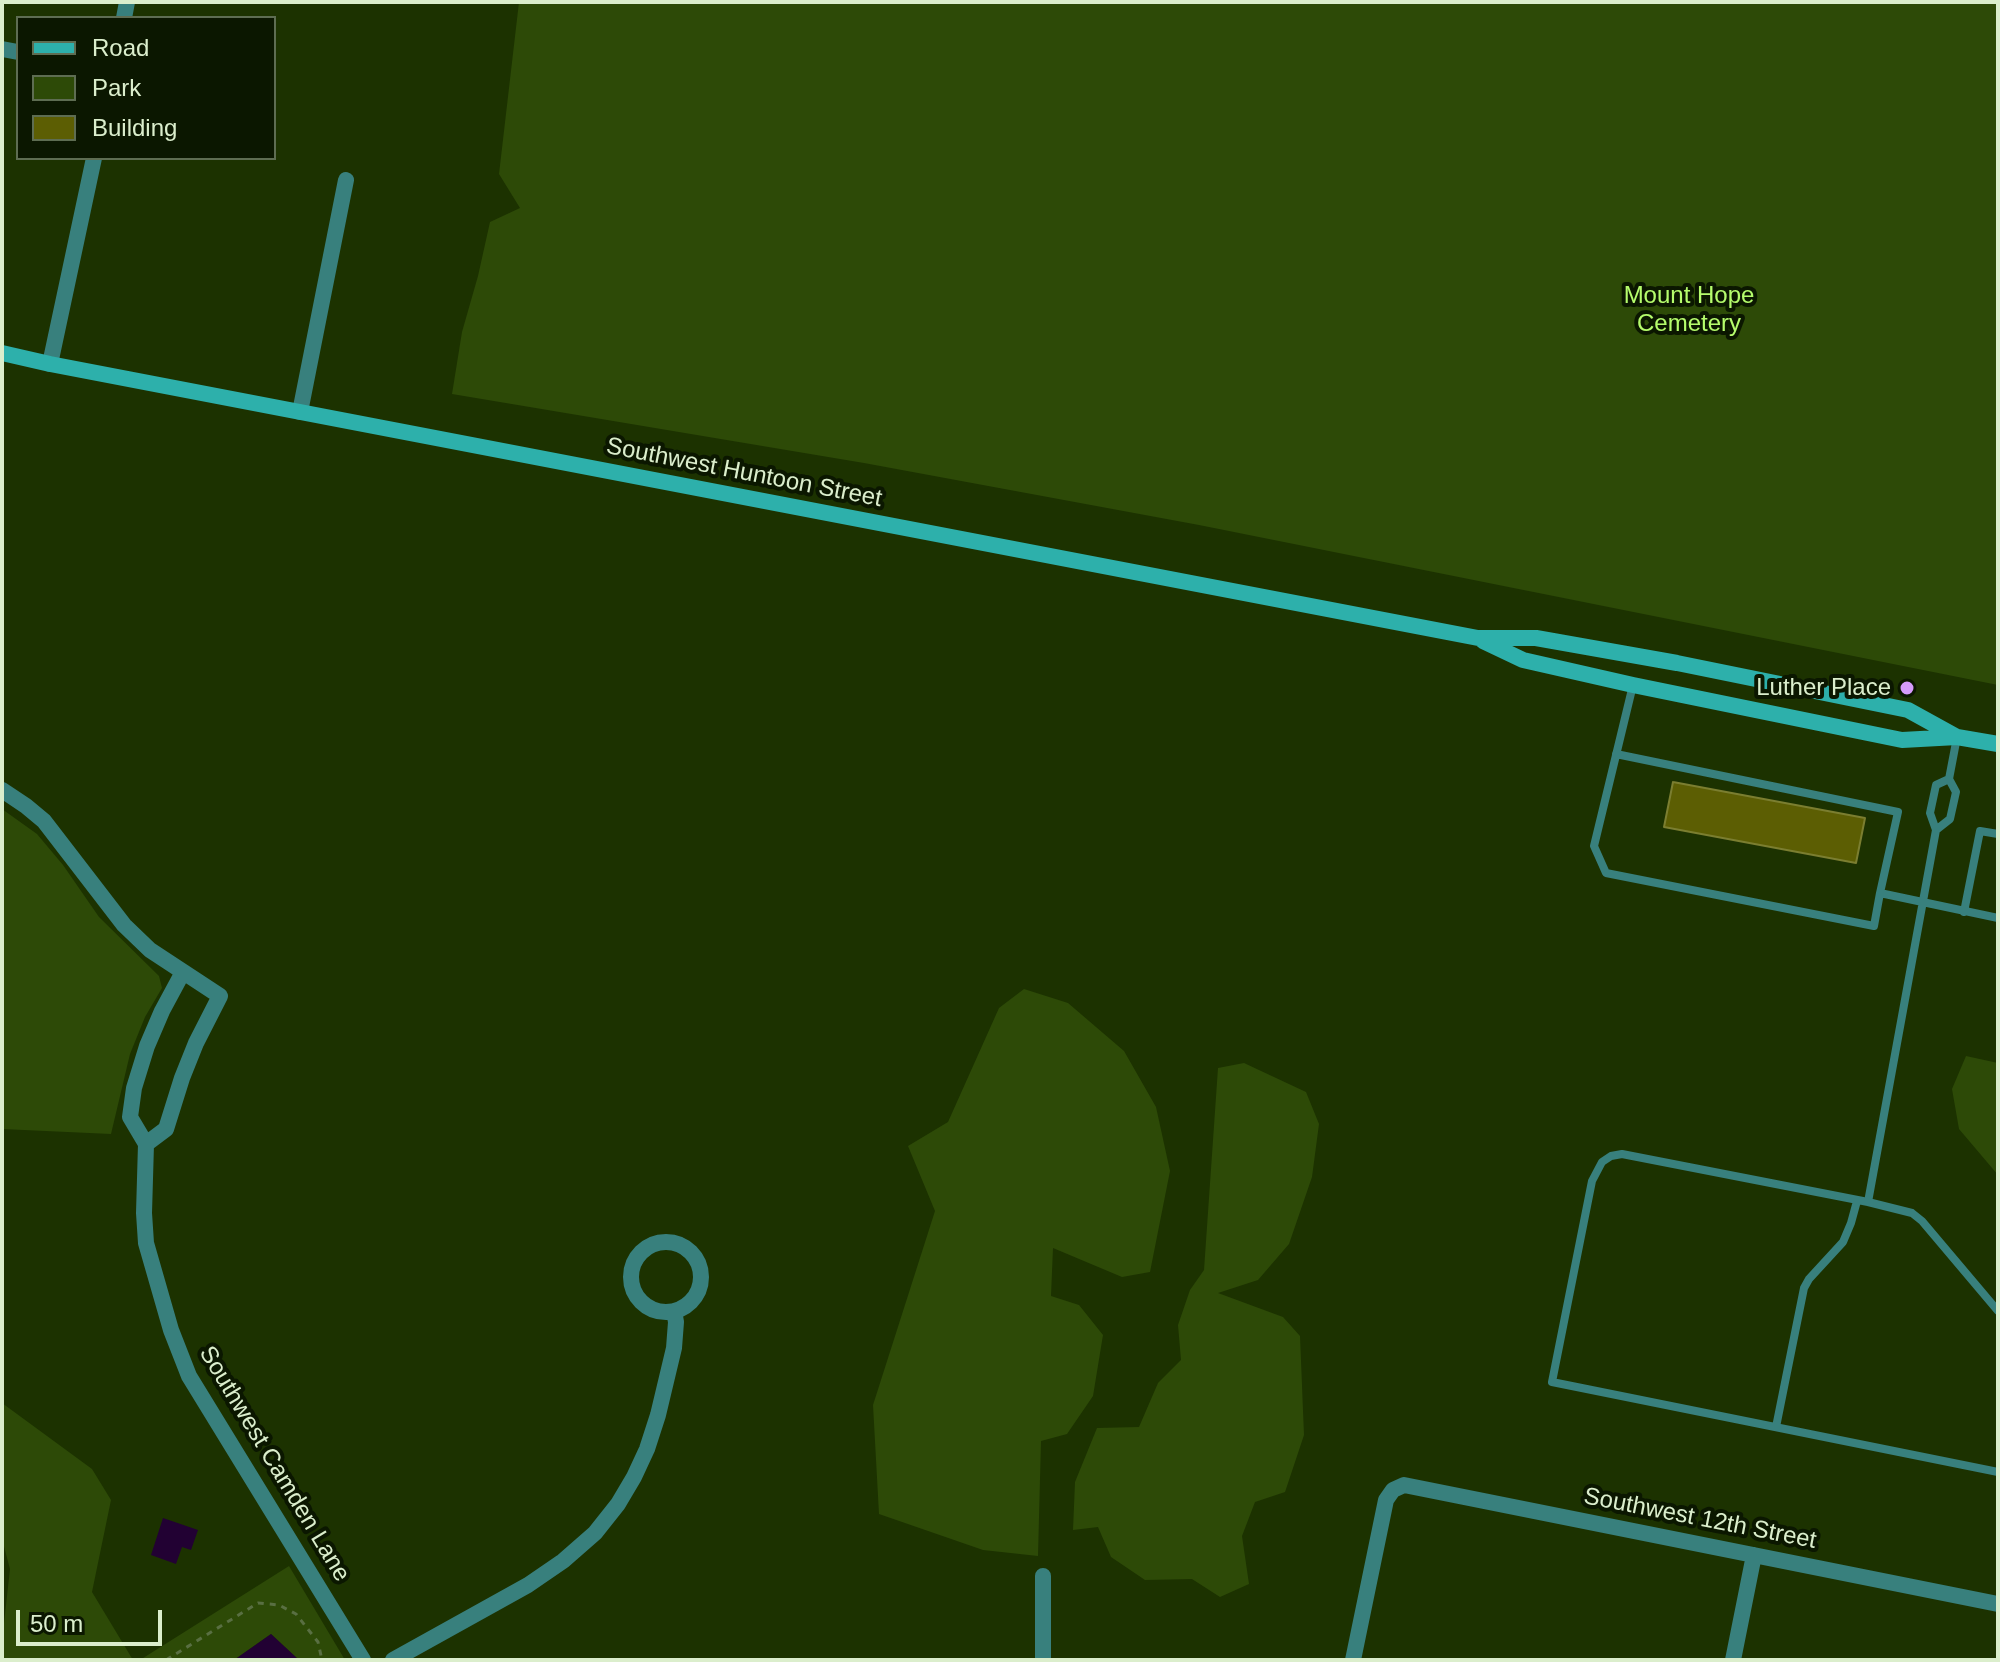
<!DOCTYPE html>
<html>
<head>
<meta charset="utf-8">
<style>
  body { margin:0 }
  #map { position:relative; width:2000px; height:1662px; overflow:hidden; background:#1c3200; font-family:Arial,sans-serif }
  canvas { display:block }
  .frame { position:absolute; inset:0; border:4px solid #dbeecc; pointer-events:none }
  .legend { position:absolute; left:16px; top:16px; width:260px; height:144px; box-sizing:border-box; background:#0b1700; border:2px solid #5e6d52; margin:0; padding:10px 14px; list-style:none; font-size:24px; color:#dbeecc }
  .legend li { display:flex; align-items:center; gap:16px; height:40px }
  .legend b { width:40px; border:2px solid #5e6d52 }
  .scale { position:absolute; left:16px; top:1610px; width:146px; height:36px; box-sizing:border-box; border:4px solid #dbeecc; border-top:0; padding-left:10px; font-size:24px; line-height:28px; white-space:nowrap; color:#dbeecc; -webkit-text-stroke:6px #0b1700; paint-order:stroke }
</style>
</head>
<body>
<div id="map">
<canvas width="2000" height="1662"></canvas>
<div class="frame"></div>
<ul class="legend">
<li><b style="height:10px;background:#2db0ab"></b>Road</li>
<li><b style="height:22px;background:#2d4a07"></b>Park</li>
<li><b style="height:22px;background:#5c5e03"></b>Building</li>
</ul>
<div class="scale">50 m</div>
</div>
<script>
const context = document.querySelector('canvas').getContext('2d');
context.lineJoin = 'round';
function paint(path, color) { context.fillStyle = color; context.fill(path, 'evenodd'); }
const toPath = rows => new Path2D(rows.map(r => 'M' + r).join(''));
function strokePath(path, color, width, dash) { context.strokeStyle = color; context.lineWidth = width; context.lineCap = dash ? 'butt' : 'round'; context.setLineDash(dash || []); context.stroke(path); }
function drawText(font, color, halo, rows, align = 'center') {
  context.font = font + ' Arial,sans-serif'; context.lineWidth = 8; context.setLineDash([]); context.textBaseline = 'middle'; context.strokeStyle = halo; context.fillStyle = color; for (const [text, x, y, turn = 0] of rows) {
    context.save(); context.translate(x, y); context.rotate((+turn || 0) * Math.PI / 180); context.textAlign = isNaN(turn) ? turn : align; if (halo) context.strokeText(text, 0, 0); context.fillText(text, 0, 0); context.restore();
  }
}
const green = toPath([
  [519,2,1998,2,1998,685,1199,525,864,463,452,394,462,332,478,276,490,222,520,208,499,174],
  [2,809,37,834,63,865,99,917,159,976,162,988,145,1017,130,1054,111,1134,2,1129],
  [1024,989,1068,1003,1124,1051,1156,1107,1170,1171,1150,1272,1122,1277,1053,1248,1051,1296,1079,1305,1103,1335,1093,1396,1067,1434,1041,1441,1038,1556,983,1550,879,1514,873,1405,935,1211,908,1146,948,1122,999,1008],
  [1966,1056,1998,1063,1998,1175,1959,1129,1952,1089],
  [1244,1063,1306,1092,1319,1124,1312,1177,1289,1244,1258,1280,1218,1293,1283,1317,1300,1336,1304,1435,1285,1492,1255,1502,1242,1536,1249,1584,1220,1597,1192,1579,1145,1580,1111,1557,1098,1527,1073,1530,1075,1482,1097,1428,1139,1427,1158,1383,1181,1360,1178,1325,1190,1290,1204,1270,1218,1068],
  [2,1403,92,1469,111,1500,92,1592,133,1660,2,1660,2,1641,10,1569,2,1539],
  [289,1566,345,1660,299,1660,271,1634,234,1660,140,1660]
]);
const water = toPath([
  [163,1518,198,1530,191,1550,182,1547,176,1564,151,1555],
  [271,1634,299,1660,234,1660]
]);
const building = toPath([
  [1673,782,1865,818,1856,863,1664,827,1673,782]
]);
const path = toPath([
  [166,1660,258,1603,279,1605,296,1614,318,1642,322,1660]
]);
const lane = toPath([
  [1633,685,1594,846,1606,873,1874,926,1880,893,1998,918],
  [1616,754,1898,812,1880,893],
  [1936,830,1950,819,1956,792,1949,779,1957,737],
  [1964,912,1980,831,1998,834],
  [1868,1202,1936,830,1930,813,1936,785,1949,779],
  [1998,1311,1922,1221,1912,1213,1868,1202,1622,1154,1611,1156,1602,1162,1592,1181,1552,1382,1998,1472],
  [1776,1427,1804,1288,1809,1279,1843,1242,1851,1223,1857,1201]
]);
const street = toPath([
  [124,18,127,2],
  [2,49,18,52],
  [50,364,94,158],
  [300,412,346,180],
  [2,790,26,806,44,821,124,925,150,950,220,996,196,1043,182,1078,166,1129,146,1144],
  [183,972,162,1011,147,1046,134,1088,130,1117,146,1144,144,1213,146,1243,171,1330,189,1376,363,1660],
  '631 1277a35 35 0 1 1 70 0a35 35 0 1 1-70 0Z',
  [1043,1576,1043,1660],
  [393,1660,528,1585,563,1561,595,1533,618,1504,634,1477,647,1449,658,1415,674,1348,676,1322,674,1311],
  [1353,1660,1386,1500,1393,1490,1404,1485,1998,1604],
  [1733,1660,1754,1555]
]);
const secondary = toPath([
  [2,353,50,364,1478,638,1536,638,1677,663,1908,710,1957,737],
  [1483,641,1523,660,1633,685,1902,740,1957,737,1998,744]
]);
const markers = [
  [1907,688,8,"#d59bfb"]
];
const parkNames = [
  ["Mount Hope",1689,296],
  ["Cemetery",1689,324]
];
const streetNames = [
  ["Southwest Huntoon Street",744,473,11],
  ["Southwest Camden Lane",274,1464,59],
  ["Southwest 12th Street",1700,1519,11]
];
const poiNames = [
  ["Luther Place",1891,688]
];
paint(green, '#2d4a07');
paint(water, '#220133');
paint(building, '#5c5e03');
strokePath(building, '#7b7e30', 2);
strokePath(path, '#596f42', 3, [6, 6]);
strokePath(lane, '#38807d', 8);
strokePath(street, '#38807d', 16);
strokePath(secondary, '#2db0ab', 16);
for (const [x, y, r, color] of markers) { const dot = new Path2D(); dot.arc(x, y, r, 0, 2 * Math.PI); context.fillStyle = color; context.fill(dot); strokePath(dot, '#0b1700', 3); }
drawText('24px', '#b5fc6c', '#0b1700', parkNames);
drawText('24px', '#dbeecc', '#0b1700', streetNames);
drawText('24px', '#dbeecc', '#0b1700', poiNames, 'right');
</script>
</body>
</html>
